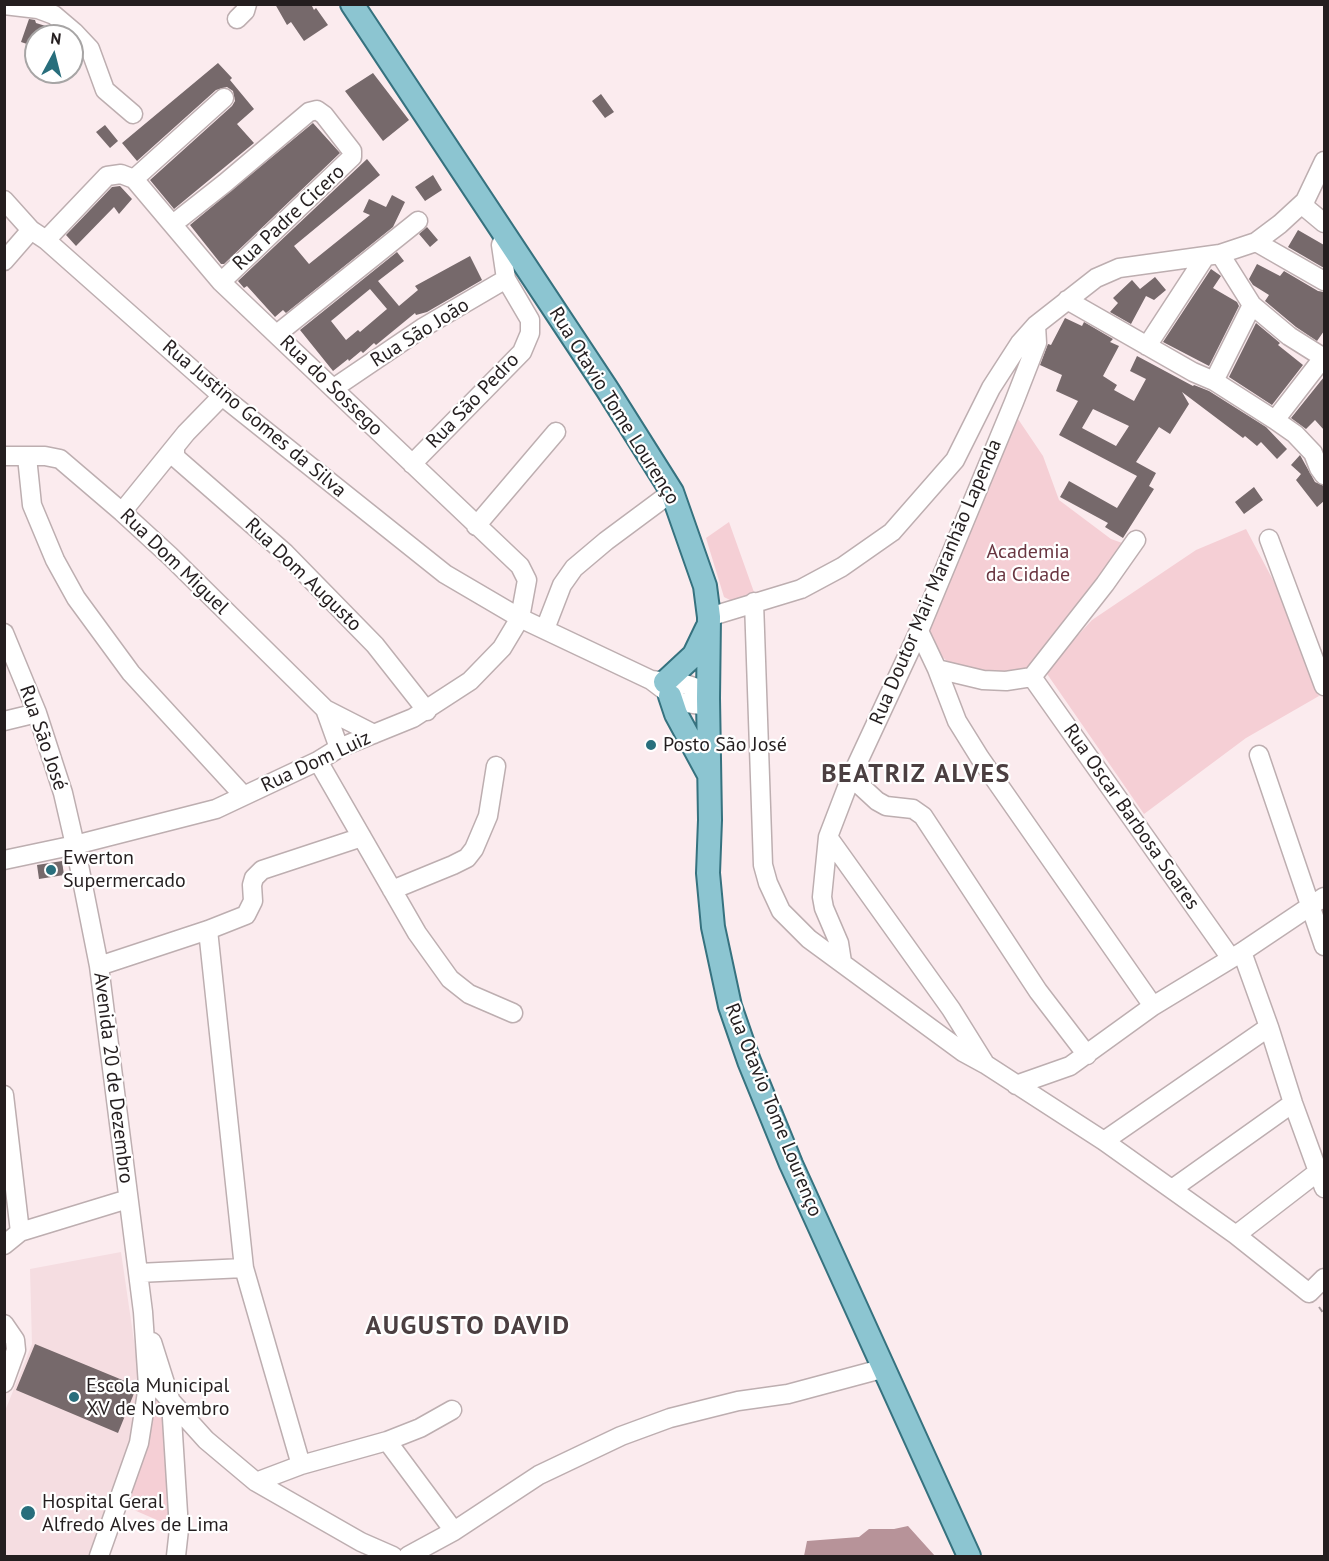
<!DOCTYPE html>
<html>
<head>
<meta charset="utf-8">
<style>
  body { margin:0 }
  #map { position:relative; width:1329px; height:1561px; overflow:hidden; background:#fbebee; font-family:"PT Sans",sans-serif }
  canvas { display:block }
  .frame { position:absolute; inset:0; border:6px solid #241e1f; pointer-events:none }
  .north { position:absolute; left:24px; top:24px; width:60px; height:60px; box-sizing:border-box; background:#fff; border:2px solid #a7a5a5; border-radius:50%; rotate:7deg; font-size:16px; font-weight:700; line-height:24px; text-align:center; color:#241e1f }
  .north::after { content:''; display:block; margin:auto; width:21px; height:27px; background:#286e7c; clip-path:polygon(50% 0,100% 100%,50% 72%,0 100%) }
</style>
</head>
<body>
<div id="map">
<canvas width="1329" height="1561"></canvas>
<div class="frame"></div>
<div class="north">N</div>
</div>
<script>
const context = document.querySelector('canvas').getContext('2d');
context.lineJoin = 'round';
function paint(path, color) { context.fillStyle = color; context.fill(path, 'evenodd'); }
const toPath = rows => new Path2D(rows.map(r => 'M' + r).join(''));
function strokePath(path, color, width, dash) { context.strokeStyle = color; context.lineWidth = width; context.lineCap = dash ? 'butt' : 'round'; context.setLineDash(dash || []); context.stroke(path); }
function drawText(font, color, halo, rows, align = 'center') {
  context.font = font + ' "PT Sans",sans-serif'; context.lineWidth = 4.5; context.setLineDash([]); context.textBaseline = 'middle'; context.strokeStyle = halo; context.fillStyle = color; for (const [text, x, y, turn = 0] of rows) {
    context.save(); context.translate(x, y); context.rotate((+turn || 0) * Math.PI / 180); context.textAlign = isNaN(turn) ? turn : align; if (halo) context.strokeText(text, 0, 0); context.fillText(text, 0, 0); context.restore();
  }
}
const built = toPath([
  [121,1252,140,1382,136,1425,92,1556,5,1556,5,1411,32,1344,30,1269]
]);
const green = toPath([
  [1016,416,1043,456,1059,500,1111,539,1125,544,1029,673,992,677,950,664,937,652,929,639,930,625],
  [729,522,755,595,742,599,730,600,724,597,706,538],
  [1246,529,1283,599,1319,696,1246,738,1144,814,1045,671,1092,620,1196,550],
  [153,1396,162,1396,171,1526,127,1507,145,1445]
]);
const water = toPath([
  [908,1526,935,1556,804,1556,807,1541,859,1537,869,1529,894,1529]
]);
const building = toPath([
  [275,4,311,4,314,10,316,8,328,25,304,41,291,22,287,25],
  [29,19,35,20,36,23,52,28,61,36,36,36,36,47,21,42],
  [218,63,232,78,230,80,254,109,237,124,254,143,174,209,150,180,232,106,235,101,233,91,227,87,216,90,137,161,122,143],
  [373,73,409,120,383,141,345,91],
  [601,94,614,112,605,118,592,101],
  [313,123,340,153,224,264,221,264,190,225],
  [105,125,118,141,110,148,96,132],
  [367,159,380,175,294,246,309,264,370,215,363,212,369,199,386,207,392,195,405,202,393,227,286,313,283,310,275,317,247,286,244,288,238,281],
  [433,175,442,190,425,201,415,187],
  [120,186,132,199,119,214,114,207,76,246,66,235,112,187],
  [427,227,438,240,430,247,419,234],
  [1298,230,1324,245,1324,268,1288,247],
  [397,252,404,261,378,281,399,306,418,290,415,286,470,256,482,280,427,312,416,315,415,313,376,345,374,343,363,353,361,351,349,361,348,359,333,371,300,330],
  [370,289,387,309,360,332,358,330,346,340,331,321],
  [1257,264,1280,276,1284,271,1318,291,1324,292,1324,331,1317,341,1296,327,1265,301,1269,295,1253,285,1249,279],
  [1211,269,1221,276,1213,288,1237,302,1239,306,1209,366,1163,342],
  [1155,277,1166,290,1154,300,1146,296,1131,324,1110,312,1118,303,1113,298,1132,280,1140,289],
  [1065,318,1082,326,1084,322,1113,339,1110,342,1119,346,1103,376,1117,385,1114,390,1134,401,1146,379,1130,371,1137,356,1193,386,1194,385,1209,391,1266,427,1287,449,1277,459,1261,442,1257,446,1245,436,1243,438,1182,392,1189,404,1170,434,1159,427,1136,462,1156,473,1149,486,1154,489,1123,538,1105,527,1108,523,1060,497,1069,481,1117,508,1137,476,1059,435,1078,401,1056,391,1062,375,1040,365,1048,344,1051,345],
  [1093,409,1129,426,1116,446,1082,428],
  [1256,323,1280,343,1278,345,1303,365,1272,405,1229,377],
  [1324,377,1324,430,1315,420,1306,429,1291,418],
  [1300,455,1315,482,1324,486,1324,501,1317,507,1296,480,1301,474,1291,465],
  [1254,487,1263,500,1244,514,1235,502],
  [62,861,64,875,39,879,37,865],
  [35,1344,137,1386,118,1433,16,1390]
]);
const path = toPath([
  [1319,1307,1324,1314]
]);
const minor = toPath([
  [4,5,38,9,54,15,74,32,90,49,105,90,133,114],
  [237,19,245,11,247,4],
  [134,179,224,98],
  [4,200,31,230,46,240,222,396,445,574,520,618,651,680,680,702,701,705,708,698,703,690,685,684,651,680],
  [1305,201,1306,208,1324,223],
  [173,224,225,183,309,112,317,110,324,115,352,151,352,157,221,282],
  [1256,242,1324,281],
  [1220,254,1252,305,1289,336,1324,358],
  [4,261,31,230],
  [1067,300,1193,372,1214,381,1275,420,1295,434,1313,453,1319,468,1324,475],
  [277,334,418,221],
  [1147,346,1205,257],
  [1214,381,1252,305],
  [334,388,424,327,506,279],
  [1275,420,1323,358],
  [175,448,175,457,285,553,375,645,427,711],
  [4,456,45,456,60,459,122,512,170,556,325,709,374,734],
  [27,457,32,505,55,560,76,598,131,673,243,795],
  [412,464,522,352,530,333,530,320,506,279,501,245,505,235],
  [122,512,186,433,222,396],
  [476,526,556,432],
  [1269,539,1324,686],
  [754,602,763,865,768,883,781,911,809,939,963,1052,985,1064,1104,1141,1236,1235,1309,1293,1324,1278],
  [709,617,801,589,842,567,892,532,955,460,991,388,1020,343,1036,325,1096,278,1119,268,1220,254,1256,242,1280,224,1305,201,1324,161],
  [545,629,562,585,574,568,606,541,672,492],
  [919,631,937,669,957,721,980,758,1153,1006],
  [4,633,37,713,63,793,75,845,99,966,143,1312,148,1386,139,1443,99,1556],
  [937,669,983,680,1006,681,1032,677,1105,584,1136,540],
  [1032,677,1230,957],
  [325,709,339,748],
  [4,721,37,713],
  [1259,755,1324,946],
  [318,761,417,933,450,979,469,994,513,1013],
  [851,777,877,801,886,806,913,809,923,816,1038,991,1087,1055],
  [828,837,951,1009,984,1062],
  [4,860,75,845,216,809,318,761,339,748,413,718,470,681,502,648,520,618,527,580,520,566,221,282,134,179,121,174,107,176,46,240],
  [392,890,453,865,467,858,474,849,488,816,496,766],
  [208,930,244,1268,301,1465],
  [1242,952,1269,1027,1293,1103,1324,1188],
  [842,962,839,943,824,908,822,897,828,837,851,777,919,631,1014,402,1037,343,1036,325],
  [99,966,208,930,246,915,253,901,252,885,254,878,262,870,362,837],
  [1016,1085,1070,1066,1153,1006,1242,952,1324,897],
  [4,1095,20,1232],
  [1104,1141,1269,1027],
  [1172,1189,1293,1103],
  [1236,1235,1319,1171],
  [4,1245,20,1232,128,1199],
  [138,1273,244,1268],
  [4,1324,15,1340,16,1350,4,1383],
  [152,1342,171,1402,179,1529,176,1556],
  [148,1382,160,1389,206,1440,256,1482,361,1542,393,1556],
  [387,1441,454,1531],
  [256,1482,301,1465,387,1441,420,1428,452,1410],
  [408,1556,454,1531,539,1475,621,1436,670,1418,738,1401,788,1394,885,1368]
]);
const major = toPath([
  [352,4,607,389,672,492,705,586,709,617,708,698,710,820,708,873,713,927,730,1006,749,1061,791,1164,969,1556],
  [665,682,694,655,707,628],
  [670,696,676,714,708,773]
]);
const markers = [
  [651,745,6,"#286e7c"],
  [51,870,6,"#286e7c"],
  [74,1397,6,"#286e7c"],
  [28,1513,8,"#286e7c"]
];
const streetNames = [
  ["Rua Padre Cicero",289,218,-43],
  ["Rua São João",420,333,-32],
  ["Rua do Sossego",331,386,44],
  ["Rua São Pedro",473,401,-46],
  ["Rua Otavio Tome Lourenço",614,406,58],
  ["Rua Justino Gomes da Silva",254,419,40],
  ["Rua Dom Miguel",174,562,44],
  ["Rua Dom Augusto",303,575,44],
  ["Rua Doutor Mair Maranhão Lapenda",936,582,-67],
  ["Rua São José",43,738,71],
  ["Rua Dom Luiz",316,762,-25],
  ["Rua Oscar Barbosa Soares",1131,817,55],
  ["Avenida 20 de Dezembro",113,1078,83],
  ["Rua Otavio Tome Lourenço",773,1110,68]
];
const parkNames = [
  ["Academia",1028,552],
  ["da Cidade",1028,575]
];
const poiNames = [
  ["Posto São José",663,745],
  ["Ewerton",63,858],
  ["Supermercado",63,881],
  ["Escola Municipal",86,1386],
  ["XV de Novembro",86,1409],
  ["Hospital Geral",42,1502],
  ["Alfredo Alves de Lima",42,1525]
];
const districtNames = [
  ["BEATRIZ ALVES",916,775],
  ["AUGUSTO DAVID",468,1327]
];
paint(built, '#f5dde1');
paint(green, '#f5cfd5');
paint(water, '#b79399');
paint(building, '#76696b');
strokePath(minor, '#bdaeb0', 21);
strokePath(major, '#36727f', 26);
strokePath(path, '#a69a9c', 2, [6, 3]);
strokePath(minor, '#fff', 18);
strokePath(major, '#8cc5d1', 22);
for (const [x, y, r, color] of markers) { const dot = new Path2D(); dot.arc(x, y, r, 0, 2 * Math.PI); context.fillStyle = color; context.fill(dot); strokePath(dot, '#fff', 2); }
drawText('20px', '#241e1f', '#fff', streetNames);
drawText('20px', '#693641', '#fff', parkNames);
drawText('20px', '#241e1f', '#fff', poiNames, 'left');
context.letterSpacing = '1.5px';
drawText('bold 26px', '#4b3f41', '#fff', districtNames);
context.letterSpacing = '0px';
</script>
</body>
</html>
